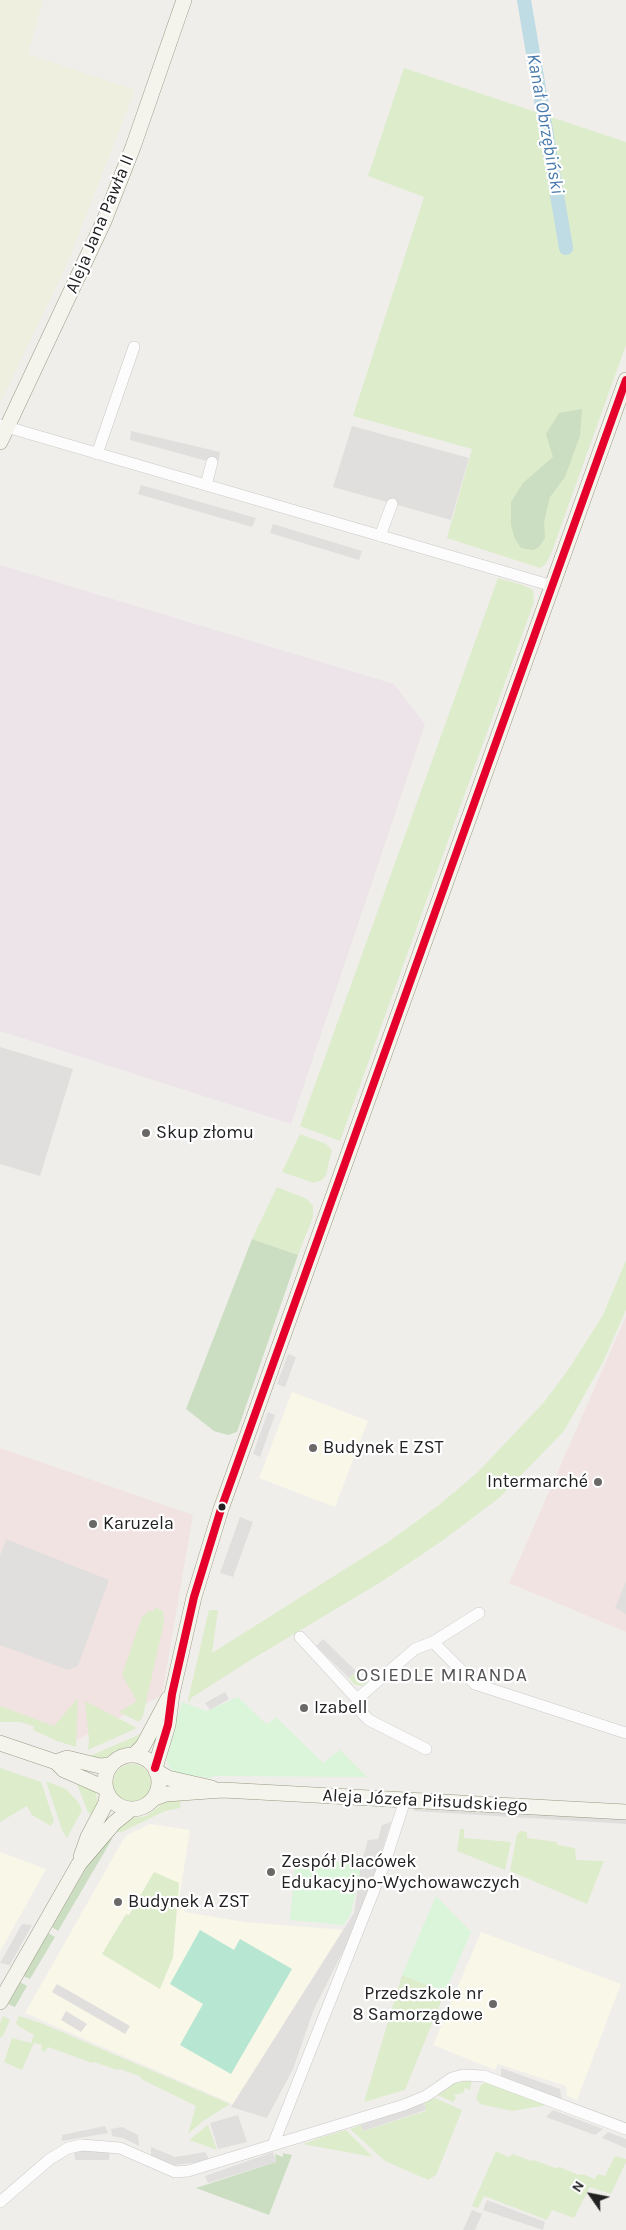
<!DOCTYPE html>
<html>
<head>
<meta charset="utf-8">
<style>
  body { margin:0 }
  #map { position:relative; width:626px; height:2230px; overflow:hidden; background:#f0eeeb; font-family:Karla,sans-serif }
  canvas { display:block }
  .north { position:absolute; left:566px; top:2170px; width:50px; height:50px; -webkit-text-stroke:4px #fff; paint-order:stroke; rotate:303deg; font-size:14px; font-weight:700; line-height:20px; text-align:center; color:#222 }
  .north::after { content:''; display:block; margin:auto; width:18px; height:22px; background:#222; clip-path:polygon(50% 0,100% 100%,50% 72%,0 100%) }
</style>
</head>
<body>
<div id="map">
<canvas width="626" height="2230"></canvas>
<div class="north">N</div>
</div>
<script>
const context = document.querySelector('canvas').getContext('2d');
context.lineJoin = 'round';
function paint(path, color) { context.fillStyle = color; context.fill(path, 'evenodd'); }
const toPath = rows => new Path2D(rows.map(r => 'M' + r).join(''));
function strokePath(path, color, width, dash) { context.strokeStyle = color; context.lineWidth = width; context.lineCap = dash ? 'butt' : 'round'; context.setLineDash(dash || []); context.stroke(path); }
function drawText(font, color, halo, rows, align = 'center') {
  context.font = font + ' Karla,sans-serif'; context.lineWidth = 4.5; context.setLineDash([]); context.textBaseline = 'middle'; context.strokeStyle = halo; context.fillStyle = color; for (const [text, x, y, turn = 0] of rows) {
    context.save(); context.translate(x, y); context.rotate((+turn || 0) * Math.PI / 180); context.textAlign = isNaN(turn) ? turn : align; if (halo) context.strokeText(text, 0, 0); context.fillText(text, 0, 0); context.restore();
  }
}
const commercial = toPath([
  [626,1316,626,1632,509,1583],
  [0,1448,193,1515,162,1695,75,1741,0,1715]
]);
const industrial = toPath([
  [0,565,394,684,425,724,291,1124,0,1031]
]);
const education = toPath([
  [292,1392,368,1421,335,1507,259,1478],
  [150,1824,190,1830,179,1900,185,1912,245,1922,343,1930,233,2104,25,2013,123,1840,127,1835],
  [0,1852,46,1869,0,1952],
  [481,1932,621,1984,577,2100,567,2096,566,2086,498,2064,495,2070,433,2045]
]);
const farmland = toPath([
  [0,0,43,0,28,54,135,90,68,262,0,403]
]);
const grass = toPath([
  [404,68,626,142,626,345,551,554,545,565,540,568,447,538,472,449,353,416,424,197,368,176],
  [498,578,523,585,533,590,534,602,340,1141,300,1126],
  [300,1134,326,1144,332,1150,326,1175,322,1180,314,1183,282,1172],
  [277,1187,307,1199,313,1206,313,1217,298,1255,252,1239],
  [626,1260,626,1310,603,1362,564,1431,499,1498,442,1541,381,1582,249,1661,191,1698,189,1703,188,1700,209,1610,218,1610,212,1653,388,1542,439,1505,478,1472,544,1402,568,1370,603,1315],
  [155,1607,163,1611,164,1622,143,1716,139,1722,119,1712,137,1701,122,1675,142,1617,149,1611,153,1612],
  [356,1671,367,1683,360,1686,354,1684,349,1678],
  [78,1698,76,1747,57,1741,33,1730,34,1726,21,1722,0,1722,0,1706,54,1726],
  [85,1701,137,1728,88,1750,89,1739],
  [145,1732,135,1745,117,1750,105,1758,100,1760,88,1757],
  '113 1783a19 19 0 1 1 38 0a19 19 0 1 1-38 0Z',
  [0,1768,41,1782,54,1821,51,1826,32,1815,27,1806,0,1822],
  [46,1781,66,1789,78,1802,82,1810,67,1838,62,1830],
  [80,1781,93,1788,96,1793,99,1810,93,1817,88,1812,78,1787],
  [181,1798,180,1808,165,1811,122,1832,116,1832,127,1819,146,1816,166,1801],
  [460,1829,464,1829,464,1838,511,1842,505,1870,457,1851],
  [521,1831,527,1832,527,1838,557,1842,557,1845,575,1848,576,1860,604,1861,587,1904,510,1871,517,1834],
  [154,1872,179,1883,173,1957,160,1989,102,1954,126,1914,129,1915],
  [402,1975,445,1992,405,2090,364,2102],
  [3,2016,10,2020,3,2036,0,2038,0,2023],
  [19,2016,41,2023,230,2104,203,2121,188,2134,196,2106,143,2080,139,2076,120,2069,117,2070,94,2062,92,2063,48,2047,45,2052,41,2050,42,2045,34,2043,22,2070,4,2062,12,2038,31,2043,34,2035,18,2026,16,2023],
  [472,2080,470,2090,465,2088,463,2093,454,2095,456,2098,453,2102,437,2095,449,2084],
  [484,2083,488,2083,547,2105,512,2111,480,2104,476,2098,481,2085],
  [435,2098,462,2110,436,2175,428,2180,385,2161,350,2129,361,2125,363,2131,426,2111,424,2103],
  [208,2125,217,2150,189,2140],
  [346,2130,373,2157,303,2144,322,2137],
  [496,2151,508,2157,513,2154,531,2161,534,2160,555,2168,560,2167,578,2175,583,2174,595,2179,598,2174,605,2176,615,2156,626,2159,626,2162,611,2194,590,2187,574,2218,552,2210,547,2220,484,2196,478,2208,472,2206]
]);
const forest = toPath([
  [582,409,580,436,565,477,550,497,544,522,545,538,538,548,532,550,521,548,515,539,511,525,511,502,523,483,553,457,546,434,559,413],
  [252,1239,298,1255,237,1432,228,1435,214,1431,186,1409],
  [108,1836,112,1839,58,1931,52,1927,90,1861],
  [48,1933,55,1937,30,1979,23,1976],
  [20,1982,27,1986,15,2007,8,2004],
  [283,2153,292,2155,269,2215,196,2188,276,2162,275,2154,283,2157]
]);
const park = toPath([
  [238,1697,265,1723,268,1724,276,1717,323,1763,340,1750,367,1777,216,1776,209,1778,176,1773,170,1768,165,1757,182,1702,207,1711],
  [296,1859,350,1863,349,1868,361,1870,351,1913,344,1925,290,1920],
  [436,1896,471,1932,445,1992,402,1975]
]);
const pitch = toPath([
  [200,1930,234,1950,240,1939,292,1969,231,2074,180,2045,203,2004,170,1984]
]);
const parking = toPath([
  [352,426,469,458,451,520,333,487],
  [131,431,220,452,218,464,130,440],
  [141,485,256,518,252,527,138,494],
  [273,524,362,551,359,560,270,533],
  [0,1047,73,1069,40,1176,0,1164],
  [288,1354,296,1357,285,1387,277,1384],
  [268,1412,275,1415,260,1457,253,1454],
  [240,1517,253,1522,233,1577,220,1573],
  [6,1539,109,1580,78,1666,68,1670,0,1645,0,1556],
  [626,1582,626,1614,615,1608],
  [323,1639,356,1671,349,1678,316,1646],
  [225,1692,229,1699,210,1710,205,1703],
  [414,1806,626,1818,626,1824,414,1811],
  [391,1822,361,1916,314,2009,293,2069,267,2118,231,2107,354,1913,361,1864,368,1840,378,1839,382,1825],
  [22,1924,32,1925,10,1965,0,1963],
  [57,1984,130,2026,125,2034,52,1992],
  [66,2011,87,2024,81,2032,61,2020],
  [501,2068,560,2089,562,2101,501,2079],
  [424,2103,426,2110,363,2131,361,2125],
  [553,2110,603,2129,595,2135,546,2117],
  [238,2115,247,2142,218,2149,210,2123],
  [105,2126,108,2133,62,2141,62,2135],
  [122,2127,138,2135,139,2146,123,2138,112,2136,111,2129],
  [608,2132,626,2139,626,2148,602,2138],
  [151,2147,175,2157,205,2152,210,2161,174,2165,151,2156],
  [74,2151,110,2151,109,2160,75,2160],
  [273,2152,276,2162,208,2183,205,2176],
  [487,2200,545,2222,543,2230,483,2210],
  [472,2210,482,2214,475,2230,463,2230]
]);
const canal = toPath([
  [524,0,566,248]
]);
const street = toPath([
  [0,425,553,586],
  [97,454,134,347],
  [206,485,212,462],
  [380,536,392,504],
  [300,1637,357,1699,415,1649,433,1642,479,1613],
  [433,1642,475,1684,626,1733],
  [357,1699,362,1713,369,1720,426,1749],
  [273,2145,384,1865,405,1800],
  [0,2202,50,2159,68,2148,82,2145,120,2148,175,2172,188,2171,404,2105,426,2096,452,2078,463,2075,484,2076,626,2129]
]);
const secondary = toPath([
  [0,442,104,221,133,147,184,0],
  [0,1743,56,1762,67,1758,100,1766,111,1765],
  '105 1782a27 27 0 1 1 54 0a27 27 0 1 1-54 0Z',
  [134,1755,143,1746,168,1699],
  [56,1762,64,1770,105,1788],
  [155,1768,168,1725,172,1694,194,1597,221,1509,626,380],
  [156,1771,168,1778,212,1788],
  [155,1798,166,1794,223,1790,626,1812],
  [81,1857,88,1837,106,1803,107,1795],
  [0,2002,79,1864,114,1823,130,1810]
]);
const bus1 = toPath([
  [155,1768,168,1725,172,1694,194,1597,221,1509,626,380]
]);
const markers = [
  [146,1133,5,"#6a6968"],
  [313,1448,5,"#6a6968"],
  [598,1482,5,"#6a6968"],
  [222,1507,4.5,"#222"],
  [93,1524,5,"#6a6968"],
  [304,1708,5,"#6a6968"],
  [271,1872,5,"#6a6968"],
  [118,1902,5,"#6a6968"],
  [493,2004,5,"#6a6968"]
];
const streetNames = [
  ["Aleja Jana Pawła II",100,224,-67],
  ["Aleja Józefa Piłsudskiego",425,1801,3]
];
const poiNames = [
  ["Skup złomu",156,1133],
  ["Budynek E ZST",323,1448],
  ["Intermarché",588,1482,"right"],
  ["Karuzela",103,1524],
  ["Izabell",314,1708],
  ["Zespół Placówek",281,1862],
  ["Edukacyjno-Wychowawczych",281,1883],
  ["Budynek A ZST",128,1902],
  ["Przedszkole nr",483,1994,"right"],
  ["8 Samorządowe",483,2015,"right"]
];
const waterNames = [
  ["Kanał Obrzębiński",545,124,80]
];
const neighbourhoodNames = [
  ["OSIEDLE MIRANDA",442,1676]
];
paint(commercial, '#f1e3e1');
paint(industrial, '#ede4e9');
paint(education, '#f8f7e8');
paint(farmland, '#efefdf');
paint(grass, '#ddeccb');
paint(forest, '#cbdec1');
paint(park, '#daf5da');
paint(pitch, '#b7e6d2');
paint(parking, '#e0dfde');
strokePath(canal, '#bfdbe3', 14);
strokePath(street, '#c9c8c7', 12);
strokePath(secondary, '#999a82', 16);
strokePath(street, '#fdfcfc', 11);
strokePath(secondary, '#f4f4ed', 15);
strokePath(bus1, '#e4002b', 8);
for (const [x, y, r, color] of markers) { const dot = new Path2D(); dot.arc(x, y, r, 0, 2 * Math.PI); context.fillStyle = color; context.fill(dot); strokePath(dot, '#fff', 2); }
drawText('18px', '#222', '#fff', streetNames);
drawText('18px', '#222', '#fff', poiNames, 'left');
drawText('italic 19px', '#4a7aab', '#fff', waterNames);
context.letterSpacing = '1px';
drawText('19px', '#555', '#fff', neighbourhoodNames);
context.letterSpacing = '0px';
</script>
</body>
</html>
